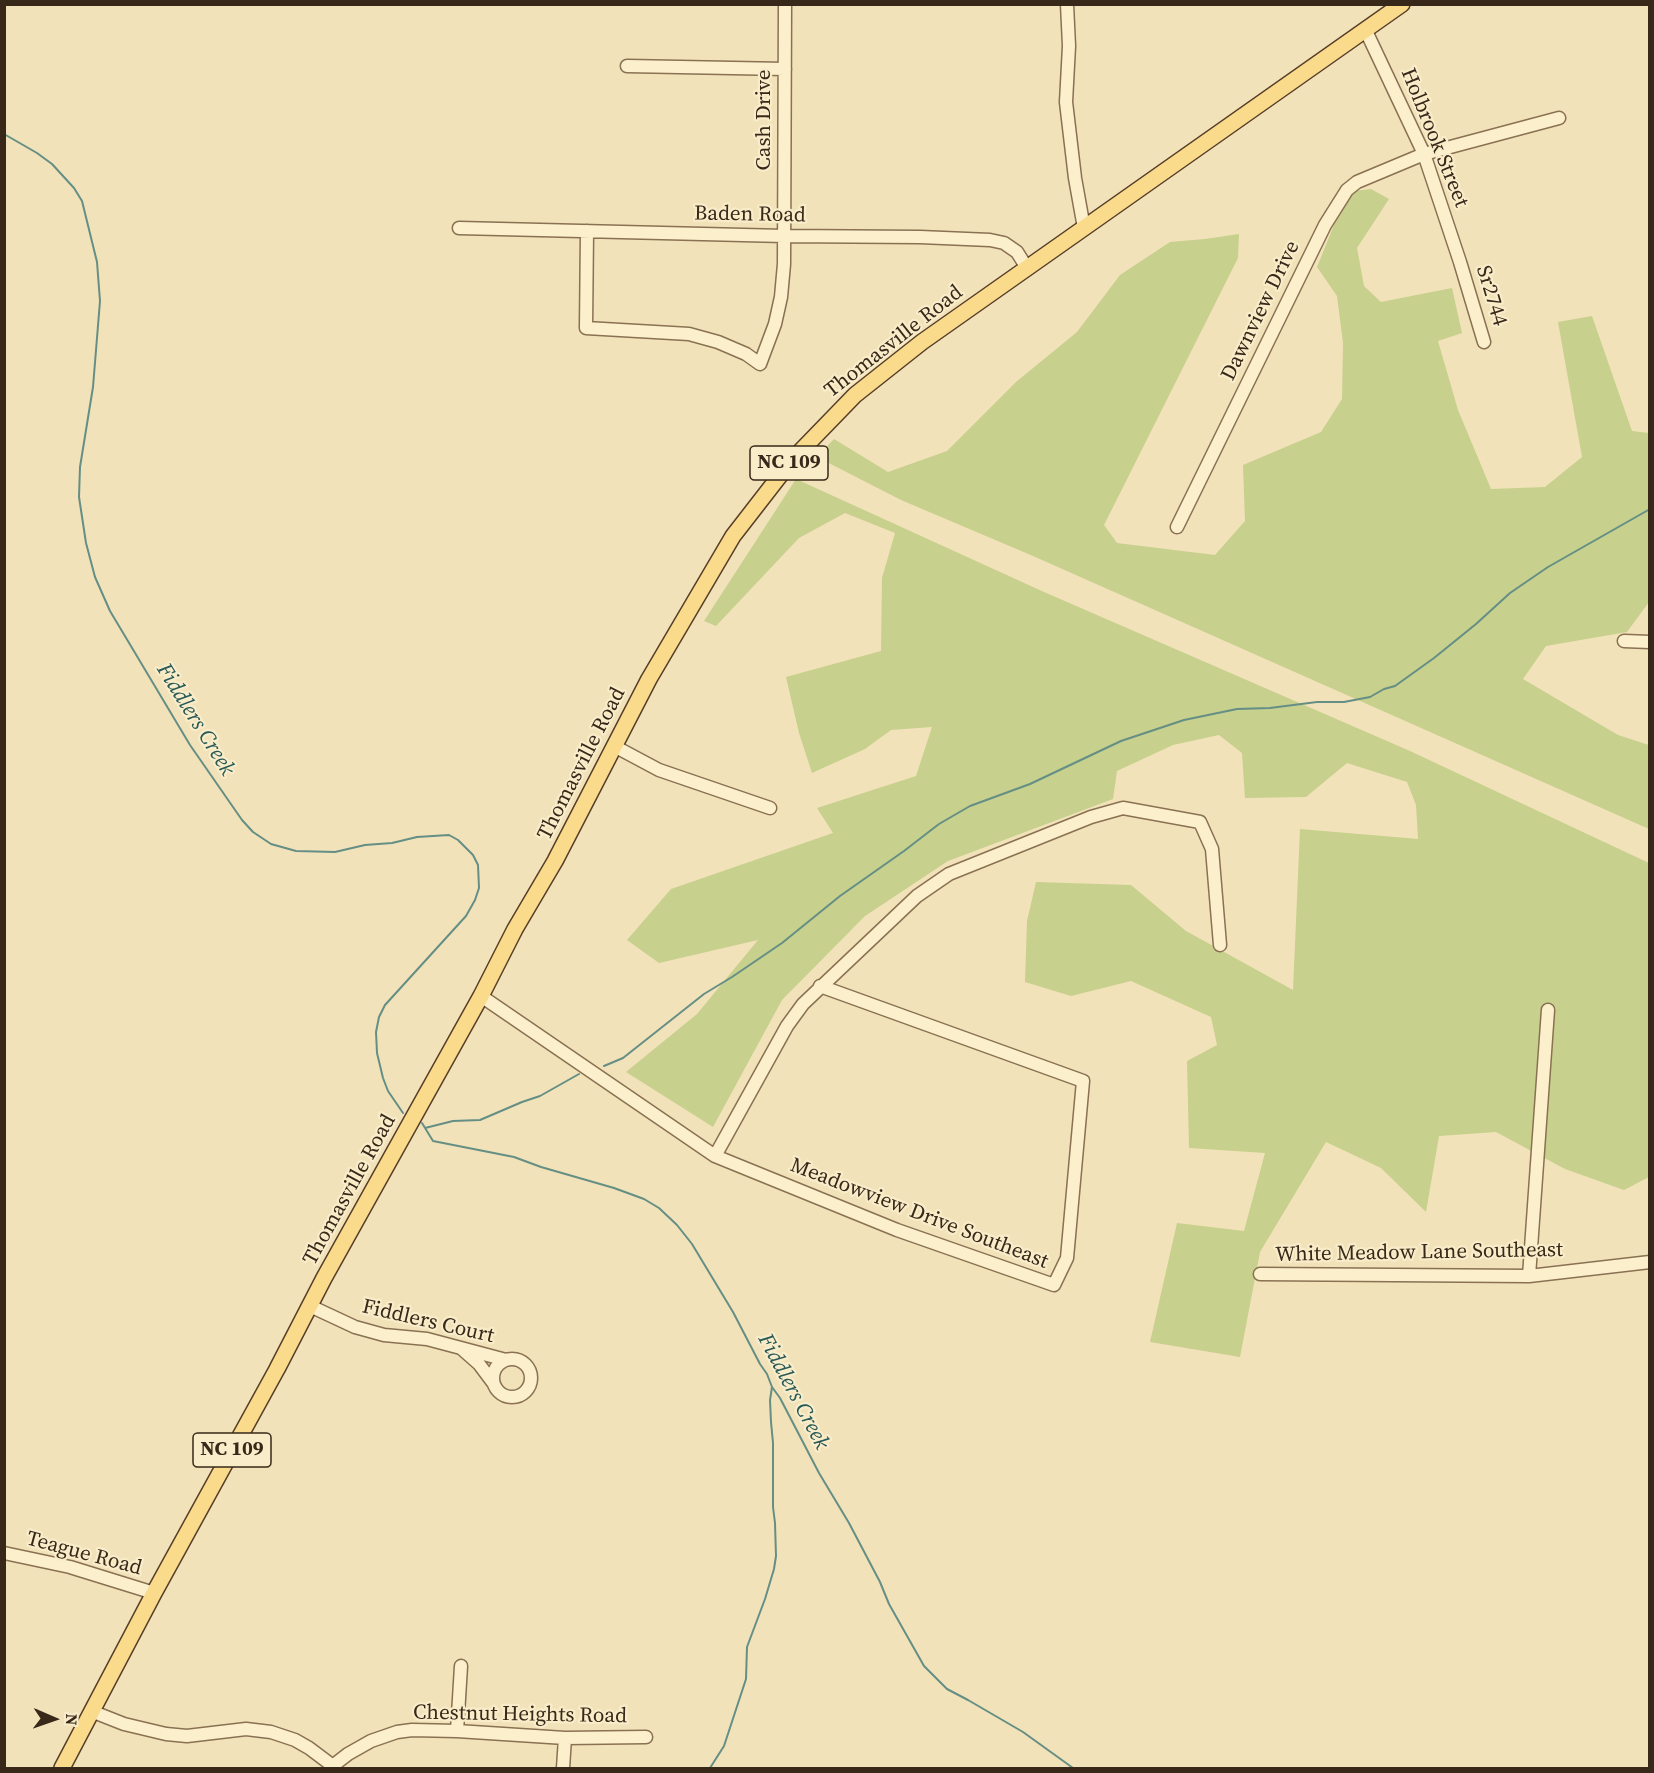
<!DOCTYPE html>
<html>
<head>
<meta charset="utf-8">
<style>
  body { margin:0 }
  #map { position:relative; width:1654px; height:1773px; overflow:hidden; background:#f2e2b9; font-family:"Source Serif 4",serif }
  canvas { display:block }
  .frame { position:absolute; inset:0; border:6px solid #372819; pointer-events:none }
  .north { position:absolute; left:24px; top:1689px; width:60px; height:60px; -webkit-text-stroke:4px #f9ecc9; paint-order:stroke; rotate:92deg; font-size:16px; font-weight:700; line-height:24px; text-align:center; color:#372819 }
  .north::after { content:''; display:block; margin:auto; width:21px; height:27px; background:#372819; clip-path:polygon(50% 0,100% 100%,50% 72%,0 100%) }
</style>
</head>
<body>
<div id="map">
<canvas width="1654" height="1773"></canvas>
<div class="frame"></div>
<div class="north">N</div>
</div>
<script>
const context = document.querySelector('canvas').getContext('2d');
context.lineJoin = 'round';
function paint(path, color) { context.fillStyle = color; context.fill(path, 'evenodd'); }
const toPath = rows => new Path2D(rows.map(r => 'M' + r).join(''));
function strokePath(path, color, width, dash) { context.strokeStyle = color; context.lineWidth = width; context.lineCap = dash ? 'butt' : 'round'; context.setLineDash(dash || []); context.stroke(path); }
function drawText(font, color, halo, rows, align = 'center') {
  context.font = font + ' "Source Serif 4",serif'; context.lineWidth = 4.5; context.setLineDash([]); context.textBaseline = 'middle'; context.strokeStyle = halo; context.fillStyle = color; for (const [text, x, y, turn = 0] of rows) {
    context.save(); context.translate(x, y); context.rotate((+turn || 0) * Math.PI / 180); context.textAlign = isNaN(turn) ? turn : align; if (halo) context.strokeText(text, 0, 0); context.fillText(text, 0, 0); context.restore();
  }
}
const green = toPath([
  [1371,189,1389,199,1357,248,1364,286,1381,302,1452,288,1462,333,1438,341,1458,410,1491,489,1545,487,1582,457,1558,322,1592,316,1632,431,1649,433,1649,602,1627,632,1546,646,1523,679,1618,735,1649,745,1649,829,1033,556,901,500,817,457,834,439,888,472,947,451,1016,382,1077,332,1120,275,1170,242,1205,239,1239,234,1238,258,1104,525,1117,543,1215,555,1245,521,1243,465,1321,432,1342,399,1343,343,1337,296,1317,267,1334,225,1354,191],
  [796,479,1044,592,1410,751,1649,863,1649,1177,1624,1190,1565,1169,1496,1132,1439,1136,1426,1212,1381,1168,1326,1142,1260,1252,1240,1357,1150,1342,1177,1223,1244,1231,1265,1153,1189,1148,1187,1061,1217,1045,1211,1017,1131,981,1071,996,1025,982,1027,921,1036,882,1131,885,1186,931,1293,990,1300,829,1418,839,1416,805,1407,782,1347,763,1306,797,1245,798,1242,753,1219,735,1173,745,1117,771,1113,799,948,861,865,916,782,1000,713,1127,626,1072,697,1014,758,940,659,963,627,940,671,889,833,833,817,808,916,776,932,727,891,730,865,749,812,773,799,733,786,677,881,651,882,578,895,533,845,513,799,538,716,626,704,621]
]);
const stream = toPath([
  [4,134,37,153,52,164,74,188,82,201,97,262,100,301,93,387,80,467,79,497,86,543,95,577,110,611,190,745,242,820,253,832,271,844,296,851,335,852,365,845,392,843,417,837,449,835,458,840,473,855,478,865,479,888,475,900,466,916,385,1005,379,1017,376,1032,377,1053,383,1078,388,1091,403,1113],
  [604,1066,623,1058,704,994,732,977,782,943,840,896,904,851,939,824,970,806,1030,784,1121,741,1184,720,1237,709,1270,708,1317,702,1344,702,1370,697,1384,689,1395,686,1434,658,1476,624,1510,593,1548,567,1650,509],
  [422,1123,433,1141,514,1157,541,1167,614,1188,644,1199,659,1208,677,1225,692,1244,733,1312,760,1364,767,1374,772,1387,780,1398,819,1473,849,1523,880,1582,889,1604,924,1666,947,1689,968,1700,1023,1732,1073,1768],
  [425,1128,453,1121,480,1120,522,1102,540,1096,579,1074],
  [710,1768,724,1746,746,1679,747,1647,765,1599,774,1569,776,1556,775,1523,773,1507,773,1443,771,1422,770,1400,772,1387]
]);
const minor = toPath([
  [1067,4,1069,46,1066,102,1075,178,1084,228],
  [1366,31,1424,154,1460,262,1484,342],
  [627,66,785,69],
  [459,228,784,236,920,237,990,240,1004,243,1017,252,1027,268],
  [587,231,586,328,689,334,718,342,746,354,760,364,775,324,781,297,784,264,785,4],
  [1177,527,1325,225,1347,190,1357,182,1424,154,1559,118],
  [1624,641,1650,642],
  [614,746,659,770,770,808],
  [481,996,715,1156,897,1230,1054,1285,1067,1258,1083,1081,820,986],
  [715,1156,787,1026,803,1004,917,896,949,874,1091,817,1123,808,1200,822,1212,849,1220,945],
  [1260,1274,1529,1276,1650,1262],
  [1529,1276,1548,1010],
  [310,1306,355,1327,384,1335,427,1339,506,1360],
  [462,1349,479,1364,494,1384],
  '493 1378a19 19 0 1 1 38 0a19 19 0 1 1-38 0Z',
  [4,1553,70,1567,154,1593],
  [91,1711,124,1724,166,1734,187,1736,246,1729,271,1732,295,1740,309,1748,333,1766],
  [457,1731,461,1666],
  [330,1768,348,1754,371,1741,397,1732,412,1730,457,1731,565,1738,646,1737],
  [563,1768,565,1738]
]);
const major = toPath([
  [62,1768,154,1593,277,1369,324,1278,481,996,515,929,555,861,649,679,733,536,792,460,855,395,922,342,1402,4]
]);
const shields = [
  [789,463,78],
  [232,1450,78]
];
const shieldNames = [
  ["NC 109",789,463],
  ["NC 109",232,1450]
];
const streetNames = [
  ["Cash Drive",765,120,-90],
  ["Holbrook Street",1434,138,68],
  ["Baden Road",750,215,1],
  ["Sr2744",1491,296,73],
  ["Dawnview Drive",1261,311,-64],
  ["Thomasville Road",894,342,-38],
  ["Thomasville Road",582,764,-63],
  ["Thomasville Road",350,1190,-61],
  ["Meadowview Drive Southeast",919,1214,21],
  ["White Meadow Lane Southeast",1419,1253,-1],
  ["Fiddlers Court",428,1322,13],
  ["Teague Road",84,1554,15],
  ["Chestnut Heights Road",520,1715,1]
];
const waterNames = [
  ["Fiddlers Creek",195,720,58],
  ["Fiddlers Creek",793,1392,62]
];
paint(green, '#c7d08d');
strokePath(stream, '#658f85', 2);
strokePath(minor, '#897152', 15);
strokePath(major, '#563e28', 18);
strokePath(minor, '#fcefcc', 12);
strokePath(major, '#fada8b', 15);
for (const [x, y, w] of shields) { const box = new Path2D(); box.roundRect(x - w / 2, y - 17, w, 34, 4.5); context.fillStyle = '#f9ecc9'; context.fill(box); strokePath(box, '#372819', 1.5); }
drawText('bold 20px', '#372819', null, shieldNames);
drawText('21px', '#372819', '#f9ecc9', streetNames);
drawText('italic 22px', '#275856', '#f9ecc9', waterNames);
</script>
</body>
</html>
